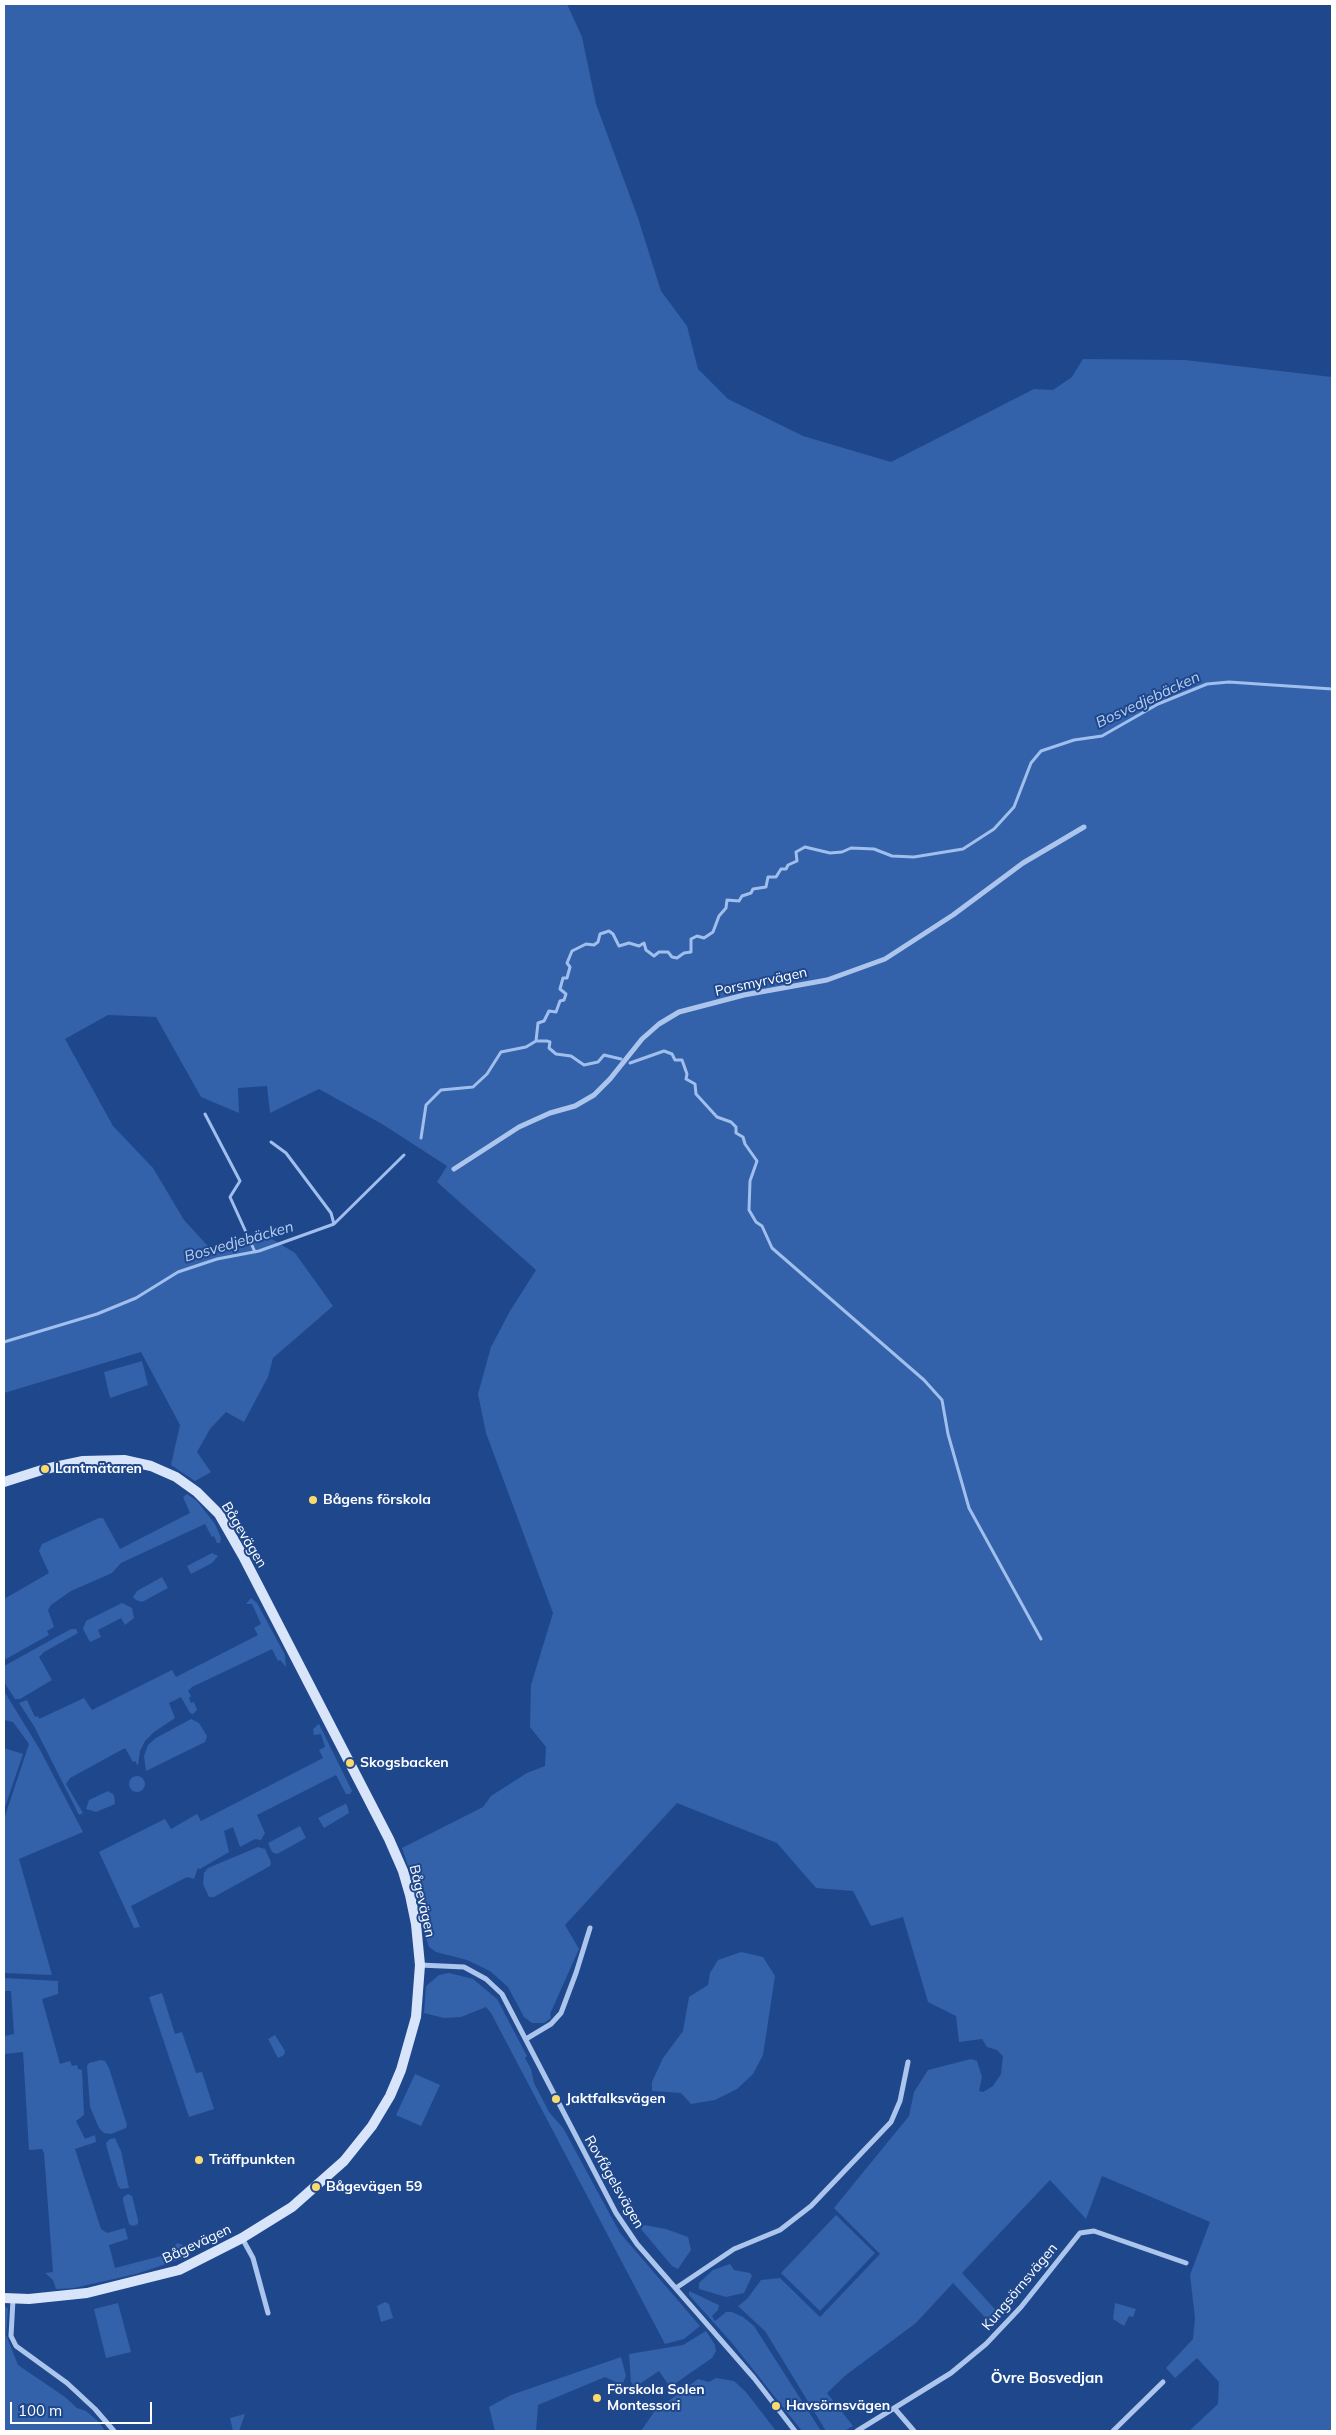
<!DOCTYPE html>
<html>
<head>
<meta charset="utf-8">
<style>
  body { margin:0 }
  #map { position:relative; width:1336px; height:2435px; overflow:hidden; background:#1f488c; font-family:Mulish,sans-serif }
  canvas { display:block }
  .frame { position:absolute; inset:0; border:5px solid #fff; pointer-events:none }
  .scale { position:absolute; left:10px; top:2402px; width:142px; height:22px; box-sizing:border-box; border:2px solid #fff; border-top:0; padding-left:6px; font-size:15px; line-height:18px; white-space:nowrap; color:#fff; -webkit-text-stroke:4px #1f488c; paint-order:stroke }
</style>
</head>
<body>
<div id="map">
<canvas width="1336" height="2435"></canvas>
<div class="frame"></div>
<div class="scale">100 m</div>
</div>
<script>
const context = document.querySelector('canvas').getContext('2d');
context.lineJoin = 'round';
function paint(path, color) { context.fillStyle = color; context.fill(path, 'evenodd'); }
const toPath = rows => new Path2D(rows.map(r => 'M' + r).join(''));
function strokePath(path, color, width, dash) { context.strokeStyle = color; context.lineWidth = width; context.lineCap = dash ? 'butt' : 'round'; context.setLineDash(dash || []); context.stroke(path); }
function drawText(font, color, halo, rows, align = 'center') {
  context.font = font + ' Mulish,sans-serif'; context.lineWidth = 4; context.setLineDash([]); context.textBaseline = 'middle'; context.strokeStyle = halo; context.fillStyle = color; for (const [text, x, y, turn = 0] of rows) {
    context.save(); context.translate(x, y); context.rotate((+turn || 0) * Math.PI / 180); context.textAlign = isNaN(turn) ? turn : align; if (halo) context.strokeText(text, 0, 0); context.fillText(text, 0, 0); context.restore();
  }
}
const green = toPath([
  [4,4,567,4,582,37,596,104,638,218,661,291,687,326,698,369,728,399,803,436,891,462,1034,389,1053,390,1072,377,1083,359,1185,360,1332,377,1332,2431,1189,2431,1218,2404,1219,2382,1197,2358,1175,2378,1166,2368,1193,2339,1195,2318,1190,2275,1210,2222,1102,2176,1086,2219,1050,2180,962,2273,1002,2317,994,2327,953,2283,916,2323,846,2375,827,2393,853,2426,844,2431,826,2431,765,2331,738,2306,747,2299,761,2280,780,2278,820,2317,880,2254,834,2208,909,2116,914,2092,928,2070,971,2059,977,2061,982,2077,979,2091,983,2092,993,2086,1001,2074,1003,2056,997,2050,987,2047,982,2039,959,2042,956,2016,928,2002,903,1917,871,1926,853,1891,816,1888,777,1843,677,1803,565,1925,579,1949,550,2014,551,2018,544,2023,532,2023,524,2017,508,1987,490,1971,467,1960,436,1952,429,1947,425,1935,425,1916,402,1848,483,1807,491,1796,527,1773,545,1766,546,1747,530,1727,531,1685,553,1613,486,1433,478,1394,491,1347,510,1311,536,1270,437,1182,447,1166,382,1124,319,1089,270,1113,267,1086,238,1088,239,1113,201,1097,156,1017,108,1015,65,1039,113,1126,153,1168,184,1220,207,1245,217,1251,237,1249,262,1233,295,1253,333,1306,273,1358,268,1377,244,1422,226,1412,210,1429,197,1452,211,1472,195,1481,171,1465,180,1425,141,1352,4,1393],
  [142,1361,148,1385,110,1398,104,1372],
  [187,1494,197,1501,215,1524,221,1538,220,1543,217,1543,214,1536,212,1537,205,1524,121,1563,112,1573,71,1591,51,1605,48,1610,54,1627,47,1631,49,1635,4,1660,4,1599,49,1573,39,1551,42,1544,99,1518,103,1518,120,1549,190,1513,183,1497],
  [212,1553,218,1556,212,1563,191,1574,187,1566],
  [162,1577,168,1588,142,1602,136,1600,133,1597,137,1591],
  [251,1598,257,1603,285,1655,286,1667,280,1660,278,1661,272,1649,192,1687,188,1691,191,1696,189,1698,191,1703,194,1702,197,1710,193,1714,190,1713,181,1697,169,1703,175,1718,154,1732,145,1741,140,1751,138,1766,135,1761,133,1762,125,1748,70,1778,66,1784,83,1813,79,1815,34,1726,19,1703,27,1700,35,1717,38,1716,39,1719,84,1698,92,1710,172,1670,176,1677,258,1635,254,1628,261,1624,252,1604,246,1604],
  [122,1603,132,1608,134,1618,125,1625,121,1618,98,1630,101,1637,90,1642,83,1629,86,1621],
  [71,1629,76,1629,78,1633,44,1652,39,1657,52,1680,20,1699,15,1699,4,1682,4,1666],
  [4,1691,39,1748,83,1832,19,1859,52,1975,4,1973,4,1819,29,1744,13,1722,4,1720],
  [191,1719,199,1723,207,1736,205,1742,146,1771,144,1756,148,1745,156,1738],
  [319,1724,352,1791,350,1794,346,1794,336,1775,257,1815,265,1833,261,1840,255,1839,240,1847,233,1827,224,1831,229,1852,200,1869,198,1868,194,1879,187,1877,131,1906,140,1927,134,1928,99,1852,165,1819,171,1829,197,1814,201,1821,323,1758,319,1750,325,1747,321,1734,314,1735,313,1729],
  [4,1748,23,1754,4,1810],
  '129 1784a8 8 0 1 1 16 0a8 8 0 1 1-16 0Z',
  [108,1791,114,1795,115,1804,96,1812,86,1809,89,1800],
  [345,1804,347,1805,349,1813,324,1828,318,1818],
  [300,1826,306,1838,277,1854,272,1852,268,1843],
  [258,1847,265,1849,271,1862,270,1866,214,1897,209,1897,203,1884,204,1873,208,1868],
  [741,1952,763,1957,775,1976,763,2055,753,2074,737,2089,715,2100,691,2104,681,2093,652,2091,652,2082,663,2058,683,2031,689,1997,708,1985,710,1973,718,1960],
  [449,1973,473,1979,497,1999,527,2056,525,2058,531,2069,534,2083,549,2112,563,2128,620,2233,700,2326,684,2339,665,2344,491,2013,486,2007,461,2017,444,2018,424,2013,426,1986,439,1975],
  [4,1978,58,1981,58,1994,42,1999,60,2064,70,2061,72,2066,77,2065,78,2069,82,2070,84,2115,76,2121,85,2139,95,2135,96,2142,75,2149,101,2229,107,2233,125,2228,128,2239,109,2245,115,2268,176,2252,175,2246,177,2243,183,2245,184,2258,136,2274,74,2288,56,2289,53,2280,45,2273,53,2272,44,2153,42,2149,29,2150,23,2052,4,2054,5,2036,14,2034,11,1991,4,1991],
  [162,1993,175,2034,182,2032,196,2073,202,2072,214,2109,189,2117,149,1997],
  [275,2035,285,2051,284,2055,278,2058,268,2039],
  [101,2060,105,2061,109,2068,127,2125,126,2128,111,2134,104,2133,99,2128,90,2107,87,2066,89,2063],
  [415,2074,440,2085,421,2126,396,2115],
  [115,2138,121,2151,129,2188,121,2189,118,2186,107,2148,106,2143,110,2139],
  [128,2194,132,2196,138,2220,138,2224,133,2226,129,2224,123,2201,123,2197],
  [836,2215,875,2253,820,2311,781,2273],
  [644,2225,666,2229,688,2237,691,2250,678,2269,672,2266,641,2229],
  [730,2264,734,2270,750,2273,752,2276,744,2293,726,2297,699,2289,699,2283,713,2270],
  [689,2291,719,2305,718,2310,712,2316,715,2321,726,2312,732,2312,743,2317,754,2326,821,2431,802,2431,732,2343,689,2295],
  [385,2302,389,2304,393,2318,381,2322,377,2306],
  [118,2303,131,2352,106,2358,94,2309],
  [1115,2303,1136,2309,1133,2317,1129,2316,1124,2326,1113,2319],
  [4,2305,8,2309,6,2335,18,2365,65,2397,77,2408,86,2411,99,2422,105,2431,4,2431],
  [706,2331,715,2345,716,2351,712,2358,670,2387,659,2371,635,2387,631,2382,629,2354,683,2345],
  [621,2357,626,2376,622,2385,605,2377,538,2405,536,2431,495,2431,489,2407,511,2395],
  [716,2378,734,2381,746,2392,776,2431,641,2431,654,2412,698,2379,709,2382],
  [245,2414,239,2431,233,2431,230,2418]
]);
const stream = toPath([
  [536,1041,547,1041,550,1042,549,1048,556,1054,571,1056,584,1065,598,1062,604,1055,621,1059],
  [630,1063,664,1051,672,1054,675,1060,682,1060,687,1074,686,1079,695,1084,696,1094,717,1117,731,1122,736,1127,736,1133,743,1137,745,1144,757,1161,750,1181,749,1210,756,1222,762,1226,772,1248,924,1380,942,1400,948,1434,969,1508,1041,1639],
  [205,1114,240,1181,230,1197,255,1252],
  [421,1138,426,1105,441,1090,473,1087,487,1074,501,1052,526,1047,536,1041,538,1023,544,1021,549,1011,556,1012,560,1001,564,1000,566,994,560,989,563,978,567,978,570,967,567,963,572,951,586,944,594,945,598,942,600,934,609,931,613,934,619,946,629,943,639,946,644,943,646,950,654,956,659,952,668,952,672,957,677,958,684,953,691,952,691,939,697,936,704,938,713,932,719,916,726,908,727,900,739,901,742,896,751,893,753,889,766,887,768,877,776,877,781,869,786,869,788,865,797,861,796,852,805,847,830,853,842,852,851,848,874,849,892,856,914,857,963,849,994,829,1014,807,1031,763,1041,751,1074,740,1102,736,1158,704,1207,684,1229,682,1332,689],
  [271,1142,286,1153,331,1213,334,1224],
  [4,1342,97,1314,136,1298,178,1272,217,1259,259,1251,334,1224,404,1155]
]);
const street = toPath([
  [454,1169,519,1127,550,1113,575,1106,594,1095,610,1079,642,1039,659,1024,679,1012,744,995,827,980,885,959,953,915,1023,863,1084,827],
  [420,1965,464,1967,486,1979,502,1994,616,2213,637,2244,754,2378,795,2431],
  [526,2039,551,2024,561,2013,576,1973,590,1928],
  [242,2238,253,2258,268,2313],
  [676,2288,734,2249,780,2230,811,2206,891,2122,900,2101,908,2062],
  [13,2299,11,2336,16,2346,67,2383,95,2409,114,2431],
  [895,2409,914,2431],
  [857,2431,951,2373,986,2344,1021,2307,1080,2233,1094,2231,1186,2263],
  [1113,2431,1163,2382]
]);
const secondary = toPath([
  [4,1482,45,1469,83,1461,124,1460,151,1466,176,1477,197,1492,219,1514,243,1556,389,1839,403,1871,410,1895,416,1924,420,1965,416,2017,401,2070,390,2096,372,2126,344,2161,292,2207,242,2238,179,2270,87,2293,29,2299,4,2298]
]);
const markers = [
  [45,1469,5,"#fada6c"],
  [313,1500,5,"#fada6c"],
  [350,1763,5,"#fada6c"],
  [556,2099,5,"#fada6c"],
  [199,2160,5,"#fada6c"],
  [316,2187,5,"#fada6c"],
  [597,2398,5,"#fada6c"],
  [776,2406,5,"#fada6c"]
];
const streetNames = [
  ["Porsmyrvägen",761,982,-12],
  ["Bågevägen",244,1535,59],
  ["Bågevägen",422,1901,77],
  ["Rovfågelsvägen",614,2182,60],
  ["Bågevägen",197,2244,-25],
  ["Kungsörnsvägen",1020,2287,-50]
];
const poiNames = [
  ["Lantmätaren",55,1469],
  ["Bågens förskola",323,1500],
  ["Skogsbacken",360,1763],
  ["Jaktfalksvägen",566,2099],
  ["Träffpunkten",209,2160],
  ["Bågevägen 59",326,2187],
  ["Förskola Solen",607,2390],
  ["Montessori",607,2406],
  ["Havsörnsvägen",786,2406]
];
const waterNames = [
  ["Bosvedjebäcken",1148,700,-25],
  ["Bosvedjebäcken",239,1242,-16]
];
const neighbourhoodNames = [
  ["Övre Bosvedjan",1047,2378]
];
paint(green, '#3361aa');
strokePath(stream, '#a0bfed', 3);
strokePath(street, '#acc5ec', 5);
strokePath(secondary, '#d8e4f9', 10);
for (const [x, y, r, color] of markers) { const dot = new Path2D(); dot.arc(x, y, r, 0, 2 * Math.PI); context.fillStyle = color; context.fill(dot); strokePath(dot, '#1f488c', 2); }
drawText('14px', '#fff', '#1f488c', streetNames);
drawText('bold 14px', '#fff', '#1f488c', poiNames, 'left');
drawText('italic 15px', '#b8cff3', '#1f488c', waterNames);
drawText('bold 15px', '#fff', '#1f488c', neighbourhoodNames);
</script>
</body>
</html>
